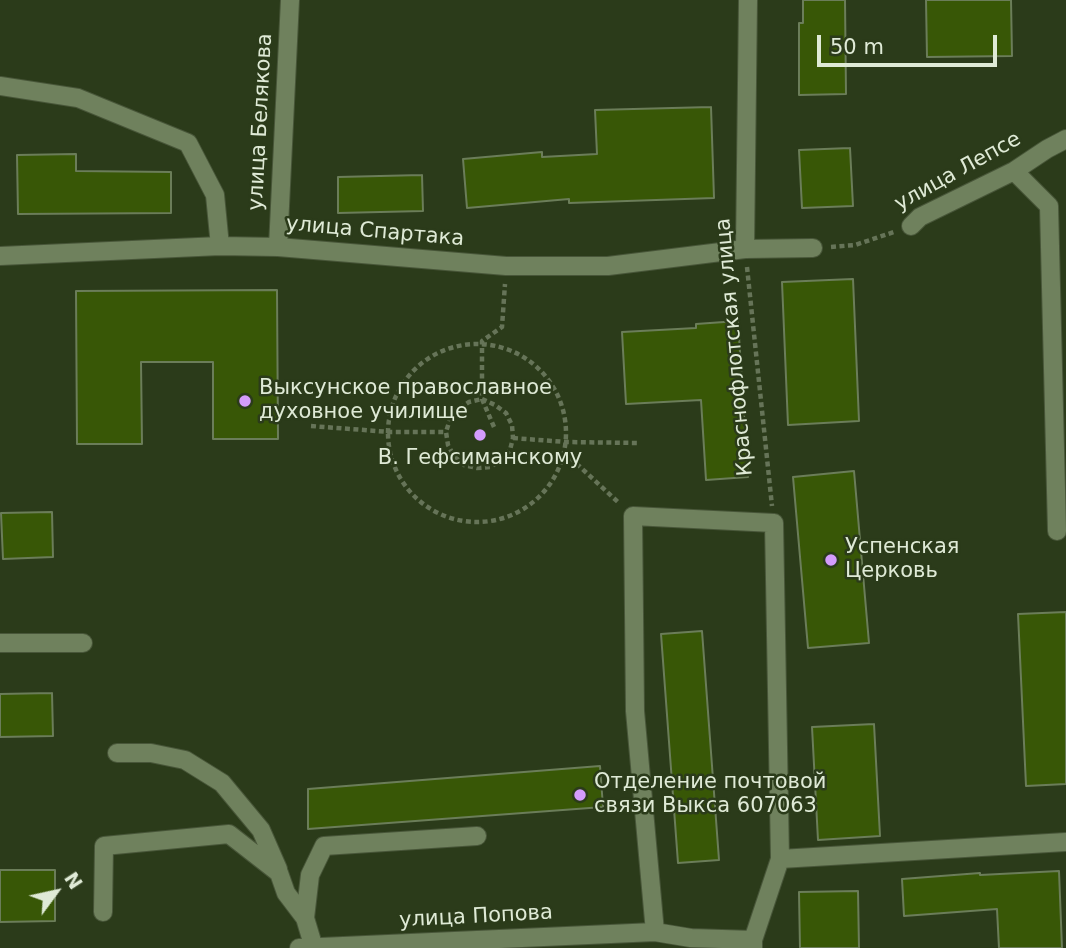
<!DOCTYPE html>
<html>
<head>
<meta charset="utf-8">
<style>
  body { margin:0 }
  #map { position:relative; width:1066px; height:948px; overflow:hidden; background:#2b3b1a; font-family:"DejaVu Sans",sans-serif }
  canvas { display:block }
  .north { position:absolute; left:21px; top:857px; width:70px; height:70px; -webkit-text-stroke:5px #2b3b1a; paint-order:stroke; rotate:57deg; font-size:19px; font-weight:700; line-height:28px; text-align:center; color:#dfead6 }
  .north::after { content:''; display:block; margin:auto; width:24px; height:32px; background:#dfead6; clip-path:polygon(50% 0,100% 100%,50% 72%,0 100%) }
  .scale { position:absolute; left:817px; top:35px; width:180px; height:32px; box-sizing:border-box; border:4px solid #dfead6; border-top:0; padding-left:9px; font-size:21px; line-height:24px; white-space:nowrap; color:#dfead6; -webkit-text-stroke:5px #2b3b1a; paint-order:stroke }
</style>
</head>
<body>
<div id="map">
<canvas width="1066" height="948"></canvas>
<div class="north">N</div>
<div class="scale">50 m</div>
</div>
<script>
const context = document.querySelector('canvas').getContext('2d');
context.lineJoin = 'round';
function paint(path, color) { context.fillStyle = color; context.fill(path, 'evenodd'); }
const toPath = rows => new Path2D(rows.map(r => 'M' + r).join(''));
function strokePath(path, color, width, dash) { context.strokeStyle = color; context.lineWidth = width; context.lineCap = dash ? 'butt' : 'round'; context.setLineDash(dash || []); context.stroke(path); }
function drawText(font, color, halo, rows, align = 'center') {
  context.font = font + ' "DejaVu Sans",sans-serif'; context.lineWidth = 5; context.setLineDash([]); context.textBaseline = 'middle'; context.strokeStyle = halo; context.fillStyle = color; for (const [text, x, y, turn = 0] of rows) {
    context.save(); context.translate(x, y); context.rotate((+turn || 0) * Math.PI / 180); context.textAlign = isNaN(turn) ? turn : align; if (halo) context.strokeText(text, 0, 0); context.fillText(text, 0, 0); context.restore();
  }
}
const building = toPath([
  [803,0,845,0,846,94,799,95,799,23,803,23,803,0],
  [926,0,1011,0,1012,56,927,57,926,0],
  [711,107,714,198,569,203,569,199,467,208,463,159,542,152,542,157,597,154,595,110,711,107],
  [850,148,853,206,802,208,799,150,850,148],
  [76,154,76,171,171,172,171,213,18,214,17,155,76,154],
  [422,175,423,211,338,213,338,177,422,175],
  [853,279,859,421,788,425,782,282,853,279],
  [277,290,278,439,213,439,213,362,141,362,142,444,77,444,76,291,277,290],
  [738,321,748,477,706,480,701,400,626,404,622,332,696,328,696,324,738,321],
  [854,471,869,643,808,648,793,477,854,471],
  [52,512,53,557,3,559,1,513,52,512],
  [1066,612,1066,784,1026,786,1018,614,1066,612],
  [702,631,719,860,678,863,661,634,702,631],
  [52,693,53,736,0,737,0,694,52,693],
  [874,724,880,836,818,840,812,727,874,724],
  [600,766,603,807,308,829,308,789,600,766],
  [0,870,55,870,55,921,0,922,0,870],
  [1059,871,1062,948,999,948,997,909,904,916,902,879,980,873,980,875,1059,871],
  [858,891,859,948,800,948,799,892,858,891]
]);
const path = toPath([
  [831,247,855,245,894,232],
  [747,267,772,506],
  '388 433a89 89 0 1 1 178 0a89 89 0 1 1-178 0Z',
  [482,399,495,405,506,413,512,425,513,438,510,450,502,460,490,467,477,468,464,465,454,456,448,445,446,432,450,419,458,409,469,402,482,399],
  [311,426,390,432,446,432],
  [494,427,482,399,482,341,502,327,505,284],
  [513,438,566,442,639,443],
  [564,452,619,503]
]);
const minor = toPath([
  [0,86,78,98,188,143,215,195,220,246],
  [1014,171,1049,206,1057,531],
  [911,226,920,217,1014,171,1047,149,1066,139],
  [278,247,290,0],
  [745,249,748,0],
  [0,256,220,246,278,247,506,266,608,266,745,249,813,248],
  [0,643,83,643],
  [117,753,151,753,185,760,222,783,261,830,278,869],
  [780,859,1066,842],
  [103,912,104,846,229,834,279,873,286,893,305,918],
  [655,932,635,711,633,516,774,523,780,859,753,940],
  [299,948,655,932,691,938,753,940,753,948],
  [314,948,305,918,310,875,324,846,477,836]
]);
const markers = [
  [245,401,7,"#d49cfc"],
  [480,435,7,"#d49cfc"],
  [831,560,7,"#d49cfc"],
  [580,795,7,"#d49cfc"]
];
const streetNames = [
  ["улица Белякова",261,122,-87],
  ["улица Лепсе",958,172,-29],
  ["улица Спартака",375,232,5],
  ["Краснофлотская улица",735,347,-95],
  ["улица Попова",476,917,-3]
];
const poiNames = [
  ["Выксунское православное",259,389],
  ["духовное училище",259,413],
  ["В. Гефсиманскому",480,459,"center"],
  ["Успенская",845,548],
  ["Церковь",845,572],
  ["Отделение почтовой",594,783],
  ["связи Выкса 607063",594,807]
];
paint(building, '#385706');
strokePath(building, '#6b7d59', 2);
strokePath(minor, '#485639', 20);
strokePath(path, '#667458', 4.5, [5, 3.5]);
strokePath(minor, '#6f815d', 18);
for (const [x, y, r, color] of markers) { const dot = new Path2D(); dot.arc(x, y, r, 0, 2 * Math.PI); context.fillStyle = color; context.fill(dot); strokePath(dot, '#2b3b1a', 2.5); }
drawText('21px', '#dfead6', '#2b3b1a', streetNames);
drawText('21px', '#dfead6', '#2b3b1a', poiNames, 'left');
</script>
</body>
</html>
